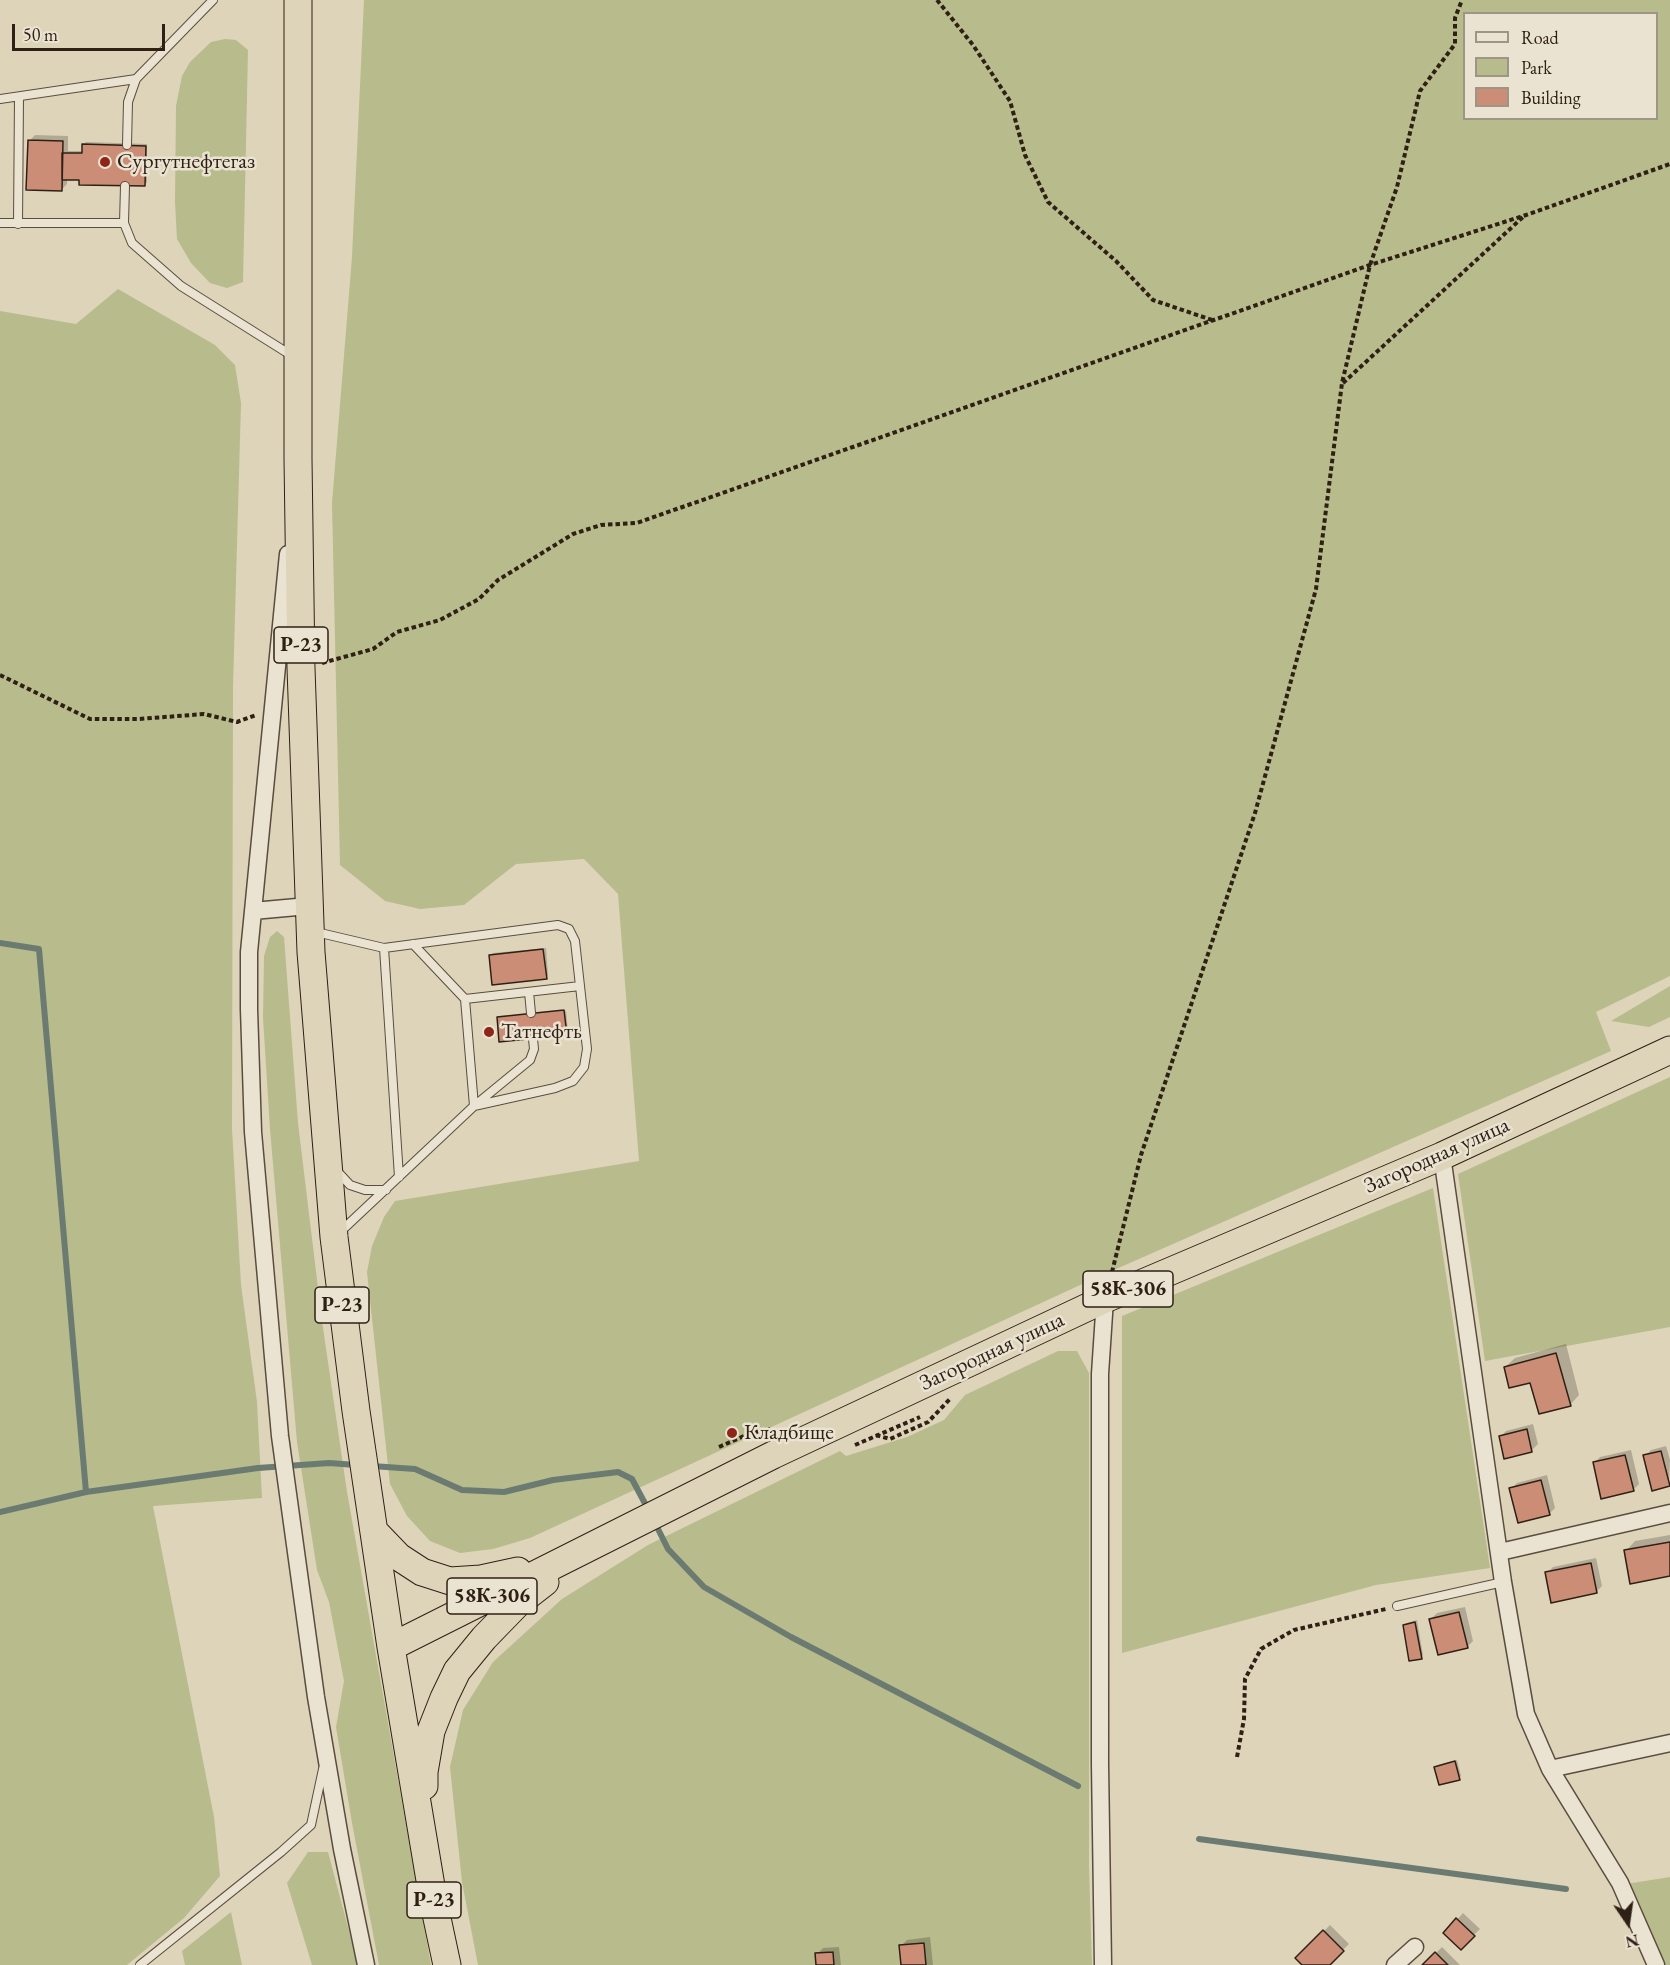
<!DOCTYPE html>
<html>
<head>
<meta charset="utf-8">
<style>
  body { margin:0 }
  #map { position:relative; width:1670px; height:1965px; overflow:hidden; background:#ded4ba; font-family:"EB Garamond",serif }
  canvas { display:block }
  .legend { position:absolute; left:1463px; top:12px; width:195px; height:108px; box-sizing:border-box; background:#eae3d2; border:2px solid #9f9586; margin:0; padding:8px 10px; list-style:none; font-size:18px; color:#2f2015 }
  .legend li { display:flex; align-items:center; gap:12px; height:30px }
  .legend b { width:30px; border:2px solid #9f9586 }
  .north { position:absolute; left:1598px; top:1893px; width:60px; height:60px; -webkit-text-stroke:4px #eae3d2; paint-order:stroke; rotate:167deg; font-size:16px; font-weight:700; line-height:24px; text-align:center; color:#2f2015 }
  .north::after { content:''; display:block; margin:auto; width:21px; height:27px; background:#2f2015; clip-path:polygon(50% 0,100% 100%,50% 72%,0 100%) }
  .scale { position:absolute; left:12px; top:24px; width:153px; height:27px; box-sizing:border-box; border:3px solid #2f2015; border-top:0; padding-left:8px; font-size:18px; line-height:21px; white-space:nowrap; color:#2f2015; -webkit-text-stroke:4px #eae3d2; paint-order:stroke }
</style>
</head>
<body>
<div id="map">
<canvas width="1670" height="1965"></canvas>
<ul class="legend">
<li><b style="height:8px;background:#eae3d2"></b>Road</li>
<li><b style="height:16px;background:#b8bb8b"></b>Park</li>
<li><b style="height:16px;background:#cc8d76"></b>Building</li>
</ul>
<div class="north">N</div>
<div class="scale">50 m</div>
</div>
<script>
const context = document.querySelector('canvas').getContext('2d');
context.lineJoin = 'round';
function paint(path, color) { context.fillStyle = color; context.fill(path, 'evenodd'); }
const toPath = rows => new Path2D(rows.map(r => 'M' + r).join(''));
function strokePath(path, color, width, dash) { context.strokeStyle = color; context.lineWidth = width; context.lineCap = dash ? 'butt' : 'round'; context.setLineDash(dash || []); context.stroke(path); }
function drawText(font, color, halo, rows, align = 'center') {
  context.font = font + ' "EB Garamond",serif'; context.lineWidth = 5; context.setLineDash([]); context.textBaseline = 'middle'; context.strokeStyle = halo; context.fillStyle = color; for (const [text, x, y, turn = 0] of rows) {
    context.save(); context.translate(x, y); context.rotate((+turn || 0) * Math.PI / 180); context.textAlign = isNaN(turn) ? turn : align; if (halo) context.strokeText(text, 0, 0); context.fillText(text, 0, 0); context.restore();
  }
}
const green = toPath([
  [364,0,1670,0,1670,976,1596,1012,1611,1051,1089,1281,530,1538,493,1549,460,1553,430,1541,407,1516,390,1484,367,1272,372,1246,384,1217,395,1201,639,1161,618,894,584,859,516,864,464,905,420,909,385,901,340,865,332,503,352,257],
  [1464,14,1656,14,1656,118,1464,118],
  [225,39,236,40,248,50,243,282,227,288,210,283,191,263,177,239,175,202,176,106,182,76,190,62,211,42],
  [118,289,215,345,235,365,241,403,233,686,232,1129,241,1285,257,1402,262,1498,153,1506,214,1817,220,1876,184,1918,127,1965,0,1965,0,311,76,324],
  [277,931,284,937,298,1123,322,1321,347,1492,431,1965,379,1965,352,1823,336,1727,344,1681,329,1602,317,1570,297,1442,270,1129,263,1018,264,956,270,937],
  [1670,986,1670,1017,1649,1027,1611,1021],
  [1670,1077,1670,1327,1485,1361,1458,1174],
  [1433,1188,1490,1568,1376,1585,1122,1653,1122,1316],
  [1058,1351,1077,1351,1089,1373,1089,1866,1092,1965,478,1965,462,1882,450,1767,463,1710,493,1662,562,1599,648,1545,840,1451,846,1456,907,1437,944,1420,965,1395],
  [308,1852,328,1852,358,1965,312,1965,287,1883],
  [1670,1877,1670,1965,1662,1965,1626,1884],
  [231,1912,242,1965,185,1965,182,1951]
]);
const shadow = toPath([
  [35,135,68,136,68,151,83,151,83,145,86,142,147,144,147,182,144,185,67,179,67,184,61,190,29,141],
  [546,948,548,975,546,978,491,955,493,953],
  [566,1011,568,1031,566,1034,501,1041,498,1017,499,1016],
  [1566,1344,1579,1395,1570,1405,1505,1367,1515,1358],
  [1533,1424,1538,1444,1532,1450,1505,1457,1500,1437,1506,1431],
  [1666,1446,1670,1460,1669,1485,1645,1456,1651,1450],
  [1631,1450,1639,1484,1633,1490,1594,1463,1600,1457],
  [1547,1475,1555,1508,1549,1514,1511,1489,1517,1483],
  [1670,1535,1670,1575,1626,1551,1635,1541],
  [1596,1558,1602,1586,1596,1592,1547,1573,1553,1567],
  [1465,1607,1473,1641,1467,1647,1431,1619,1437,1613],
  [1417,1620,1423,1655,1421,1657,1404,1625,1407,1623],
  [1457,1760,1461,1776,1459,1778,1436,1767,1438,1765],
  [1463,1913,1480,1929,1461,1948,1445,1933],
  [1330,1925,1349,1944,1328,1965,1304,1965,1297,1958],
  [930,1937,933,1965,903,1965,901,1946,907,1940],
  [839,1947,841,1965,818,1965,817,1954,823,1948],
  [1442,1947,1460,1965,1424,1965]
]);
const stream = toPath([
  [0,943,39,949,86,1492,258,1468,329,1463,356,1465],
  [372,1466,415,1469,462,1490,504,1492,553,1480,618,1472,632,1479,649,1511],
  [0,1512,86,1492],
  [655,1523,668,1549,704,1587,791,1637,1078,1786],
  [1199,1839,1566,1889]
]);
const building = toPath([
  [28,140,63,141,62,191,26,190,28,140],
  [82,144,146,146,145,186,79,185,79,180,62,180,62,153,82,153,82,144],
  [543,949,547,979,492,985,489,955,543,949],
  [564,1010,567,1035,499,1042,497,1017,564,1010],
  [1556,1353,1571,1406,1539,1414,1530,1383,1509,1388,1504,1367,1556,1353],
  [1527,1429,1532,1452,1504,1459,1499,1436,1527,1429],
  [1661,1451,1670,1486,1652,1491,1643,1455,1661,1451],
  [1625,1455,1634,1491,1601,1499,1593,1462,1625,1455],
  [1541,1480,1550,1515,1518,1523,1509,1488,1541,1480],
  [1670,1542,1670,1576,1630,1584,1624,1550,1670,1542],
  [1591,1563,1597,1593,1551,1603,1545,1572,1591,1563],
  [1459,1612,1468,1648,1438,1655,1429,1619,1459,1612],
  [1415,1622,1422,1659,1409,1661,1403,1625,1415,1622],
  [1455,1761,1460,1780,1439,1785,1434,1767,1455,1761],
  [1456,1918,1475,1936,1461,1950,1443,1933,1456,1918],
  [1323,1930,1344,1951,1330,1965,1302,1965,1295,1958,1323,1930],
  [924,1943,926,1965,901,1965,899,1945,924,1943],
  [833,1952,834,1965,816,1965,815,1953,833,1952],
  [1435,1952,1448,1965,1422,1965,1435,1952]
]);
const path = toPath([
  [937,0,973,45,1010,101,1025,155,1048,202,1116,261,1153,300,1212,320],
  [1343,383,1523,217],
  [322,663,373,649,397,632,440,620,479,599,498,580,573,534,601,525,637,523,1370,265,1526,215,1670,164],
  [0,675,90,719,139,719,204,714,237,722,256,715],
  [1112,1272,1141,1155,1255,813,1316,589,1342,383,1370,265,1397,187,1420,91,1455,44,1455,18,1462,0],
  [876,1435,890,1439,928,1422,950,1399],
  [855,1445,920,1417],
  [719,1447,751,1433,770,1429],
  [1237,1757,1244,1719,1245,1679,1261,1649,1294,1630,1386,1609]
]);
const service = toPath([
  [0,99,136,79],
  [127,145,128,102,136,79,213,0],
  [125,186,124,223,132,243,181,286,294,357],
  [0,223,124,223],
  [18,224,19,97],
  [316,932,384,948,558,925,569,929,575,941,587,1049,584,1067,573,1081,555,1088,474,1106],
  [413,944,465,999,474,1106],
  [384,948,399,1177],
  [529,992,531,1013],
  [465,999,580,986],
  [336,1170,350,1185,365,1190,386,1190],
  [339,1233,474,1106,530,1060,534,1049,533,1039],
  [1397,1606,1503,1582],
  [140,1965,281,1852,311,1825,323,1769]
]);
const minor = toPath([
  [288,554,249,952,249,1009,253,1132,280,1436,316,1697,342,1849,366,1965],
  [253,911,308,906],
  [1442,1156,1503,1582,1526,1714,1550,1769,1620,1883,1656,1965],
  [1500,1552,1670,1513],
  [1550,1769,1670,1743],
  [1103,1965,1100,1764,1100,1374,1105,1299],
  [1395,1965,1415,1947]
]);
const trunk = toPath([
  [298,0,298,459,301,668,311,952,334,1237,356,1411,391,1647,434,1904,447,1965],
  [374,1531,399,1557,422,1572,450,1581,481,1579,518,1571],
  [391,1647,773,1455,1105,1299,1442,1156,1670,1050],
  [424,1786,424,1772,431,1731,444,1698,457,1671,484,1638,518,1603,545,1582]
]);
const markers = [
  [105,162,6,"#8f2418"],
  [489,1032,6,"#8f2418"],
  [732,1433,6,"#8f2418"]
];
const shields = [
  [301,645,54],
  [1128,1289,90],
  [342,1305,54],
  [492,1596,90],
  [434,1900,54]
];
const shieldNames = [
  ["Р-23",301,645],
  ["58К-306",1128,1289],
  ["Р-23",342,1305],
  ["58К-306",492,1596],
  ["Р-23",434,1900]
];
const poiNames = [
  ["Сургутнефтегаз",117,162],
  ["Татнефть",501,1032],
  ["Кладбище",744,1433]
];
const streetNames = [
  ["Загородная улица",1437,1156,-24],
  ["Загородная улица",992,1352,-25]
];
paint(green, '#b8bb8b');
paint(shadow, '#0003');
strokePath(stream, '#6b7b71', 6);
paint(building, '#cc8d76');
strokePath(building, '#2f2015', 1.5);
strokePath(service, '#5b4d3e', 10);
strokePath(minor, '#5b4d3e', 19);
strokePath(trunk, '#2f2015', 29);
strokePath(path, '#2f2015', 4, [4.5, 3]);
strokePath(service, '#eae3d2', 8);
strokePath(minor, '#eae3d2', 16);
strokePath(trunk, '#ded4ba', 27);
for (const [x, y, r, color] of markers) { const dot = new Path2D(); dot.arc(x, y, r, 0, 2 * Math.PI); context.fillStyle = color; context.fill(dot); strokePath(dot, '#eae3d2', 2); }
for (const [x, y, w] of shields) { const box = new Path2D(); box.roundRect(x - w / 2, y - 18, w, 36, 4.5); context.fillStyle = '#eae3d2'; context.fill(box); strokePath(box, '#2f2015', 1.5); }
drawText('bold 21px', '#2f2015', null, shieldNames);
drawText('22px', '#2f2015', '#eae3d2', poiNames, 'left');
drawText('22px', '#2f2015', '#eae3d2', streetNames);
</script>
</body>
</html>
